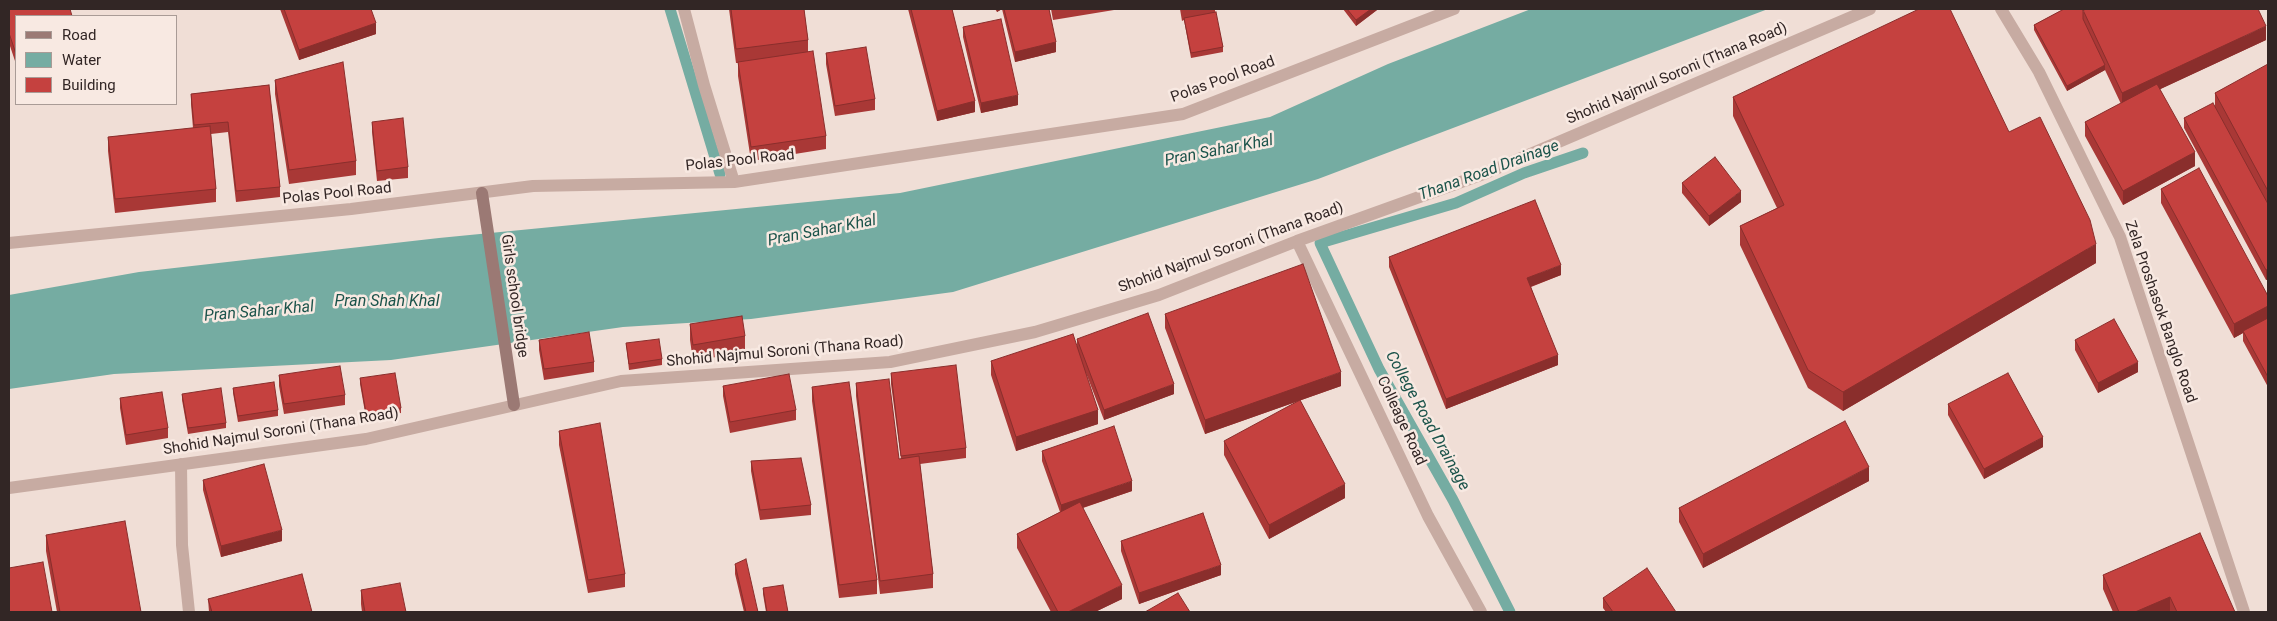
<!DOCTYPE html>
<html>
<head>
<meta charset="utf-8">
<style>
  body { margin:0 }
  #map { position:relative; width:2277px; height:621px; overflow:hidden; background:#f0ded6; font-family:Roboto,sans-serif }
  canvas { display:block }
  .frame { position:absolute; inset:0; border:10px solid #322625; pointer-events:none }
  .legend { position:absolute; left:15px; top:15px; width:162px; height:90px; box-sizing:border-box; background:#f8e9e2; border:1px solid #a99b96; margin:0; padding:6px 9px; list-style:none; font-size:15px; color:#322625 }
  .legend li { display:flex; align-items:center; gap:10px; height:25px }
  .legend b { width:25px; border:1px solid #a99b96 }
</style>
</head>
<body>
<div id="map">
<canvas width="2277" height="621"></canvas>
<div class="frame"></div>
<ul class="legend">
<li><b style="height:6px;background:#9b7974"></b>Road</li>
<li><b style="height:14px;background:#75aca2"></b>Water</li>
<li><b style="height:14px;background:#c5413f"></b>Building</li>
</ul>
</div>
<script>
const context = document.querySelector('canvas').getContext('2d');
context.lineJoin = 'round';
function paint(path, color) { context.fillStyle = color; context.fill(path, 'evenodd'); }
const toPath = rows => new Path2D(rows.map(r => 'M' + r).join(''));
function strokePath(path, color, width, dash) { context.strokeStyle = color; context.lineWidth = width; context.lineCap = dash ? 'butt' : 'round'; context.setLineDash(dash || []); context.stroke(path); }
function drawText(font, color, halo, rows, align = 'center') {
  context.font = font + ' Roboto,sans-serif'; context.lineWidth = 5; context.setLineDash([]); context.textBaseline = 'middle'; context.strokeStyle = halo; context.fillStyle = color; for (const [text, x, y, turn = 0] of rows) {
    context.save(); context.translate(x, y); context.rotate((+turn || 0) * Math.PI / 180); context.textAlign = isNaN(turn) ? turn : align; if (halo) context.strokeText(text, 0, 0); context.fillText(text, 0, 0); context.restore();
  }
}
const water = toPath([
  [1531,9,1768,9,1318,179,953,292,751,319,623,327,391,360,114,374,9,389,9,295,139,272,439,238,900,193,1270,117,1388,64]
]);
const stream = toPath([
  [670,9,720,174],
  [1510,612,1453,500,1379,369,1320,243,1456,203,1524,173,1583,153]
]);
const minor = toPath([
  [2001,9,2039,72,2120,237,2244,612]
]);
const tertiary = toPath([
  [684,9,704,85,734,182],
  [1297,241,1428,516,1481,612],
  [9,243,351,209,533,186,734,182,1183,114,1454,9],
  [181,464,182,545,189,612],
  [9,488,366,439,621,381,890,362,1035,332,1159,295,1297,241,1486,173,1870,9]
]);
const secondary = toPath([
  [482,193,514,405]
]);
const wall = toPath([
  [9,9,16,16,16,64,9,43],
  [280,9,371,9,376,34,299,60],
  [729,9,804,9,808,40,808,52,826,136,826,149,751,161,738,76,738,63,736,63],
  [908,9,952,9,975,112,937,121],
  [995,9,1049,9,1056,52,1015,62,1002,9,997,12],
  [1051,9,1114,9,1114,10,1053,20],
  [1180,9,1215,9,1215,12,1223,47,1223,52,1191,58,1184,20,1182,21],
  [1343,9,1377,9,1377,10,1356,26],
  [2064,9,2266,40,2160,89,2195,166,2123,205,2085,136,2085,122,2121,104,2105,70,2067,91,2034,30,2034,25],
  [963,27,1018,105,981,113,963,37],
  [826,53,875,99,875,110,835,116,826,64],
  [2268,66,2268,279,2266,280,2184,128,2184,118,2215,106,2215,93],
  [275,80,356,161,356,175,289,184,275,94],
  [269,85,280,187,280,197,236,202,228,132,211,134,216,189,216,202,115,213,108,151,108,137,193,128,191,104,191,94],
  [1733,97,2009,132,2096,263,1843,411,1808,388,1740,245,1740,226,1777,208,1733,116],
  [372,122,408,167,408,178,377,181,372,132],
  [1682,183,1741,202,1709,226,1682,193],
  [2161,189,2268,296,2268,387,2243,341,2243,333,2234,338,2161,203],
  [1389,257,1561,275,1531,287,1558,365,1446,409,1389,267],
  [1165,314,1341,386,1205,434,1165,328],
  [690,324,745,336,745,352,693,361,690,340],
  [1077,339,1174,394,1104,420,1086,373,1098,424,1016,451,991,375,991,361,1077,346],
  [539,340,594,362,594,372,544,380,539,350],
  [2075,340,2138,372,2098,393,2075,350],
  [626,343,662,359,662,365,629,370],
  [891,373,966,448,966,458,920,464,933,574,933,588,880,594,856,396,856,383,899,459,901,459,891,384],
  [279,375,345,395,345,405,284,414,279,386],
  [360,378,401,408,401,413,366,418,360,384],
  [723,386,796,410,796,420,730,433,723,396],
  [812,387,877,580,877,594,839,598,812,401],
  [233,388,278,410,278,416,238,422,233,393],
  [182,394,226,423,226,428,188,434,182,400],
  [120,398,168,428,168,438,126,445,120,408],
  [1948,404,2043,447,1984,479,1948,415],
  [559,431,625,574,625,587,588,593,559,445],
  [1224,441,1345,498,1269,539,1224,455],
  [1042,451,1132,491,1083,508,1122,599,1095,612,1051,612,1017,548,1017,534,1060,512,1042,461],
  [751,461,811,505,811,515,760,520,751,471],
  [203,480,282,541,221,557,203,490],
  [1869,481,1703,568,1679,522,1679,508],
  [46,535,141,612,57,612,46,551],
  [1121,541,1221,575,1139,604,1121,551],
  [735,564,758,612,744,612,735,574],
  [2103,575,2235,612,2171,612,2170,611,2167,612,2113,612,2103,589],
  [763,588,788,612,766,612,763,594],
  [361,590,406,612,362,612,361,604],
  [1603,598,1676,612,1606,612,1603,608],
  [208,599,312,612,209,612]
]);
const shadedWall = toPath([
  [997,9,1002,9,997,12],
  [1371,9,1377,9,1377,10,1356,26,1356,20],
  [376,23,376,34,299,60,299,50],
  [2266,26,2266,40,2122,107,2122,93],
  [1056,42,1056,52,1015,62,1015,52],
  [2105,65,2105,70,2067,91,2067,86],
  [1018,95,1018,105,981,113,981,103],
  [975,101,975,112,937,121,937,111],
  [2195,152,2195,166,2123,205,2123,191],
  [1741,191,1741,202,1709,226,1709,216],
  [2096,244,2096,263,1843,411,1843,392],
  [1561,265,1561,275,1527,288,1527,278],
  [2268,269,2268,279,2266,280,2266,270],
  [2268,306,2268,320,2243,331,2243,333,2234,338,2234,324],
  [1558,355,1558,365,1446,409,1446,399],
  [2138,362,2138,372,2098,393,2098,383],
  [1341,372,1341,386,1205,434,1205,420],
  [1174,384,1174,394,1104,420,1104,410],
  [1098,410,1098,424,1016,451,1016,437],
  [2043,437,2043,447,1984,479,1984,469],
  [1869,467,1869,481,1703,568,1703,554],
  [1132,481,1132,491,1061,515,1061,505],
  [1345,484,1345,498,1269,539,1269,525],
  [282,530,282,541,221,557,221,546],
  [1221,565,1221,575,1139,604,1139,593],
  [1122,585,1122,599,1095,612,1068,612],
  [2170,597,2170,611,2167,612,2135,612]
]);
const building = toPath([
  [9,9,70,9,72,16,16,16,16,54,9,33,9,9],
  [284,9,371,9,376,23,299,50,284,9],
  [731,9,804,9,808,40,736,49,731,9],
  [911,9,952,9,975,101,937,111,911,9],
  [1004,9,1049,9,1056,42,1015,52,1004,9],
  [1347,9,1371,9,1356,20,1347,9],
  [1919,9,1950,9,2009,132,2040,117,2090,220,2096,244,1843,392,1808,370,1740,226,1784,205,1733,97,1919,9],
  [2064,9,2087,9,2083,10,2083,19,2105,65,2067,86,2034,25,2064,9],
  [2087,9,2258,9,2266,26,2122,93,2083,10,2087,9],
  [1216,12,1223,47,1191,53,1184,18,1216,12],
  [1001,19,1018,95,981,103,963,27,1001,19],
  [866,47,875,99,835,106,826,53,866,47],
  [813,51,826,136,751,147,738,62,813,51],
  [343,62,356,161,289,170,275,80,343,62],
  [2268,64,2268,191,2215,93,2268,64],
  [2157,84,2195,152,2123,191,2085,122,2157,84],
  [269,85,280,187,236,191,228,122,194,125,191,94,269,85],
  [2213,103,2268,204,2268,269,2266,270,2184,118,2213,103],
  [403,118,408,167,377,171,372,122,403,118],
  [210,126,216,189,115,199,108,137,210,126],
  [1715,157,1741,191,1709,216,1682,183,1715,157],
  [2199,168,2268,296,2268,306,2234,324,2161,189,2199,168],
  [1535,200,1561,265,1527,278,1558,355,1446,399,1389,257,1535,200],
  [1303,264,1341,372,1205,420,1165,314,1303,264],
  [1148,313,1174,384,1104,410,1077,339,1148,313],
  [742,316,745,336,693,345,690,324,742,316],
  [2268,318,2268,377,2243,331,2268,318],
  [2114,319,2138,362,2098,383,2075,340,2114,319],
  [589,332,594,362,544,369,539,340,589,332],
  [1073,334,1098,410,1016,437,991,361,1073,334],
  [659,339,662,359,629,364,626,343,659,339],
  [956,365,966,448,901,456,891,373,956,365],
  [340,366,345,395,284,404,279,375,340,366],
  [395,373,401,408,366,413,360,378,395,373],
  [2008,373,2043,437,1984,469,1948,404,2008,373],
  [789,374,796,410,730,422,723,386,789,374],
  [889,379,899,459,919,456,933,574,880,581,856,383,889,379],
  [274,382,278,410,238,416,233,388,274,382],
  [849,382,877,580,839,585,812,387,849,382],
  [221,388,226,423,188,428,182,394,221,388],
  [162,392,168,428,126,435,120,398,162,392],
  [1300,400,1345,484,1269,525,1224,441,1300,400],
  [1845,421,1869,467,1703,554,1679,508,1845,421],
  [600,423,625,574,588,580,559,431,600,423],
  [1114,426,1132,481,1061,505,1042,451,1114,426],
  [801,458,811,505,760,510,751,461,801,458],
  [264,464,282,530,221,546,203,480,264,464],
  [1080,502,1122,585,1068,612,1058,612,1017,534,1080,502],
  [1203,513,1221,565,1139,593,1121,541,1203,513],
  [125,521,141,612,60,612,46,535,125,521],
  [2200,533,2235,612,2177,612,2170,597,2135,612,2119,612,2103,575,2200,533],
  [746,559,758,612,746,612,735,564,746,559],
  [43,562,52,612,9,612,9,568,43,562],
  [1647,568,1676,612,1613,612,1603,598,1647,568],
  [302,574,312,612,212,612,208,599,302,574],
  [400,583,406,612,365,612,361,590,400,583],
  [783,585,788,612,767,612,763,588,783,585],
  [1178,593,1190,612,1145,612,1178,593]
]);
const streetNames = [
  ["Shohid Najmul Soroni (Thana Road)",1677,74,-23],
  ["Polas Pool Road",1223,80,-20],
  ["Polas Pool Road",740,161,-6],
  ["Polas Pool Road",337,194,-6],
  ["Shohid Najmul Soroni (Thana Road)",1231,248,-20],
  ["Girls school bridge",514,296,82],
  ["Zela Proshasok Banglo Road",2160,312,71],
  ["Shohid Najmul Soroni (Thana Road)",785,352,-5],
  ["Colleage Road",1401,421,65],
  ["Shohid Najmul Soroni (Thana Road)",281,432,-9]
];
const waterNames = [
  ["Pran Sahar Khal",1219,151,-11],
  ["Thana Road Drainage",1489,171,-20],
  ["Pran Sahar Khal",822,231,-11],
  ["Pran Shah Khal",387,302],
  ["Pran Sahar Khal",259,312,-5],
  ["College Road Drainage",1427,421,61]
];
paint(water, '#75aca2');
strokePath(stream, '#75aca2', 11);
strokePath(minor, '#c7aba2', 12);
strokePath(tertiary, '#c7aba2', 12);
strokePath(secondary, '#9b7974', 12);
paint(wall, '#a93836');
paint(shadedWall, '#8a2e2c');
paint(building, '#c5413f');
strokePath(building, '#8a2e2c', 1);
drawText('15px', '#322625', '#f8e9e2', streetNames);
drawText('italic 16px', '#1b534a', '#f8e9e2', waterNames);
</script>
</body>
</html>
